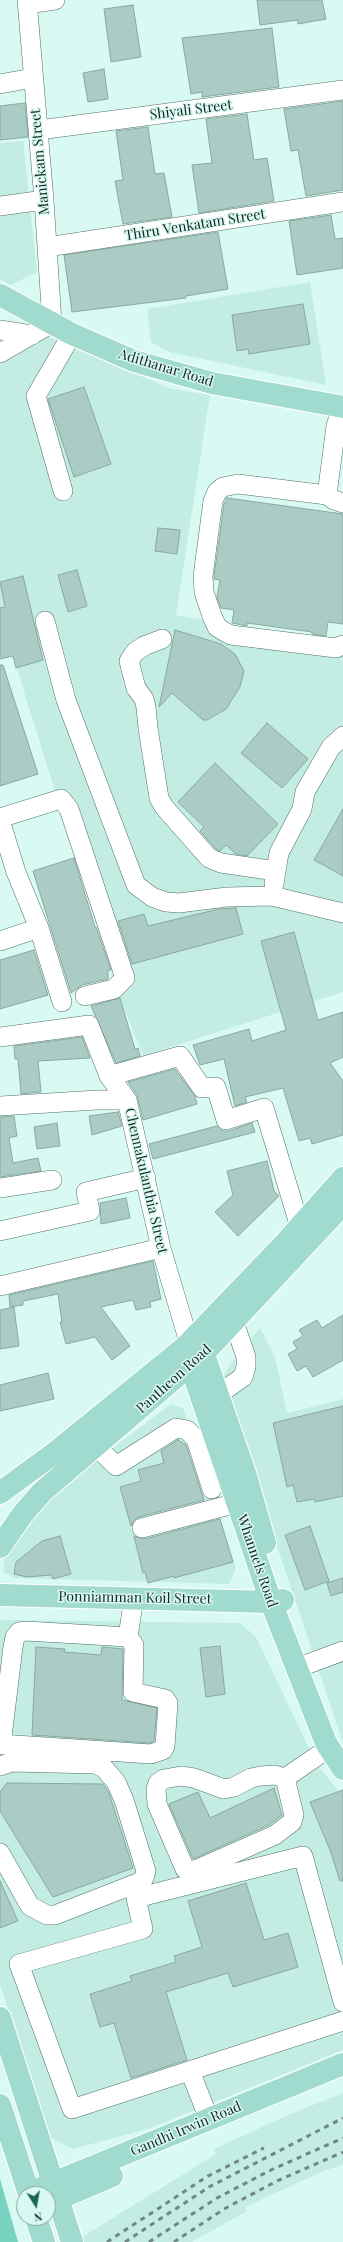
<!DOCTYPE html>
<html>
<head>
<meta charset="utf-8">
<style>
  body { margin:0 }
  #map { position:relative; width:343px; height:2242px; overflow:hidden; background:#d8faf2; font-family:"Playfair Display",serif }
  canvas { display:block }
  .north { position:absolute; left:16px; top:2186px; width:40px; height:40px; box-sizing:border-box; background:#d8faf2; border:1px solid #8ba59f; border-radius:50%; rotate:169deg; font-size:11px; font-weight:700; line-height:16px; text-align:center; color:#182522 }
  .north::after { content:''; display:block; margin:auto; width:14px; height:18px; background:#1f6559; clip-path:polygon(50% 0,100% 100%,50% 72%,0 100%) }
</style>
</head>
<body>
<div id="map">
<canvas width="343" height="2242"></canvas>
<div class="north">N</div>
</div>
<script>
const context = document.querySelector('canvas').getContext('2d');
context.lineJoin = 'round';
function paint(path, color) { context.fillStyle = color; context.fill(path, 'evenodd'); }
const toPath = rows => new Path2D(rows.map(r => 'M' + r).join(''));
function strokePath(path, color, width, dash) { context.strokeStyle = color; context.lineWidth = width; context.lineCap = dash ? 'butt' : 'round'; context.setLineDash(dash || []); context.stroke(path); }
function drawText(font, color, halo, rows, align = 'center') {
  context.font = font + ' "Playfair Display",serif'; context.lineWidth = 3; context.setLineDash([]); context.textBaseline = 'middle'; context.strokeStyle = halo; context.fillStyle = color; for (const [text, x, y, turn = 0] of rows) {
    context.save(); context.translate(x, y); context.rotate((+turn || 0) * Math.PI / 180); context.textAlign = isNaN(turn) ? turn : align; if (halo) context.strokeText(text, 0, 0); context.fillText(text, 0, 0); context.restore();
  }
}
const built = toPath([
  [23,141,37,272,11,285,0,279,0,143],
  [310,282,326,385,169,352,151,342,147,309],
  [44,335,169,388,210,395,176,615,343,646,343,992,143,1056,116,988,0,614,0,363],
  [260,1328,275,1357,287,1413,343,1399,343,1743,221,1380,237,1354],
  [171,1404,183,1408,236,1568,229,1584,15,1578,4,1572,4,1559,44,1500],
  [0,1620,240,1623,256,1637,317,1765,343,1796,343,2050,151,2128,73,2149,51,2138,0,1985],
  [343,2093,343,2165,326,2170,245,2207,247,2211,192,2242,74,2242,216,2154,214,2149,288,2115]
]);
const green = toPath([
  [0,2179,18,2242,0,2242]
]);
const building = toPath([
  [257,0,322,0,326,19,298,24,298,20,260,25,257,0],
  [133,5,141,57,111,62,104,9,133,5],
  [272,28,279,87,202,97,202,92,191,94,182,38,272,28],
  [104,69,108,99,88,102,83,73,104,69],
  [343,101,343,190,306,196,298,150,291,151,284,109,343,101],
  [25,103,28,137,0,140,0,106,25,103],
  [247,114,254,160,267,158,274,201,199,213,192,165,212,163,206,119,247,114],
  [148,127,155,174,164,173,172,217,123,224,115,181,123,180,116,131,148,127],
  [331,215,335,239,343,238,343,268,297,275,289,221,331,215],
  [218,232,228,289,186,296,186,298,72,312,64,255,218,232],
  [303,304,310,344,249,354,248,349,237,351,232,315,303,304],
  [84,387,111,464,74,477,48,399,84,387],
  [227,498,343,514,343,624,328,622,326,636,312,634,312,632,247,623,247,626,232,623,234,610,221,608,217,597,220,580,214,579,214,576,224,504,227,498],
  [158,528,180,530,177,554,155,551,158,528],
  [77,570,87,606,68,612,58,575,77,570],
  [23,576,43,660,16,668,13,656,0,659,0,608,5,607,0,582,23,576],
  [175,630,221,644,235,654,244,671,240,687,226,709,207,720,203,720,172,693,159,707,175,630],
  [0,665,3,665,38,774,0,786,0,665],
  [267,723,308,759,282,788,241,753,267,723],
  [215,763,278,824,247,856,236,854,226,845,220,851,216,849,200,831,204,827,178,802,215,763],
  [343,809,343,876,314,860,343,809],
  [74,858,95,927,96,927,111,970,108,970,108,979,82,985,71,993,33,871,74,858],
  [236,908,243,934,132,964,118,921,144,914,148,926,219,909,236,908],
  [294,932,318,1020,343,1012,343,1057,330,1063,343,1081,343,1135,312,1144,310,1138,299,1141,283,1088,245,1097,247,1102,235,1106,224,1059,200,1065,193,1045,249,1029,252,1041,286,1030,261,941,294,932],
  [34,950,48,995,0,1009,0,960,34,950],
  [120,998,135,1049,138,1048,140,1056,116,1063,91,1006,120,998],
  [82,1037,90,1058,38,1061,41,1092,21,1094,18,1059,15,1059,14,1046,82,1037],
  [175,1069,195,1096,197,1104,143,1120,137,1095,128,1082,175,1069],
  [118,1112,122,1126,92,1135,89,1116,118,1112],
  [14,1116,17,1136,9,1138,13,1163,38,1158,41,1171,0,1177,0,1117,14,1116],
  [57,1123,60,1146,37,1149,34,1127,57,1123],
  [252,1123,255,1132,153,1159,149,1144,217,1126,223,1131,229,1131,252,1123],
  [267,1161,274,1191,279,1196,238,1236,215,1212,233,1195,227,1171,267,1161],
  [126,1198,130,1218,101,1224,100,1203,126,1198],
  [153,1261,161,1299,150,1302,151,1307,136,1310,133,1300,101,1307,130,1346,112,1360,95,1337,66,1344,60,1322,62,1322,58,1294,23,1301,23,1305,10,1307,9,1295,153,1261],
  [14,1307,19,1346,0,1349,0,1310,14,1307],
  [343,1315,343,1360,313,1377,306,1366,297,1371,288,1354,297,1349,293,1342,303,1336,299,1330,317,1320,322,1328,343,1315],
  [48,1373,54,1399,0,1411,0,1385,48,1373],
  [343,1406,343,1496,315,1502,314,1499,297,1502,293,1485,287,1487,273,1423,343,1406],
  [178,1440,186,1445,204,1500,139,1517,134,1520,131,1526,120,1487,141,1481,138,1470,164,1463,161,1451,178,1440],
  [220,1519,233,1562,174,1578,174,1576,148,1583,145,1572,143,1573,134,1536,145,1539,220,1519],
  [310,1526,329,1581,305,1590,285,1535,310,1526],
  [60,1536,71,1574,53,1579,51,1575,27,1577,14,1574,16,1562,42,1541,60,1536],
  [343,1578,343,1592,331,1596,327,1583,343,1578],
  [220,1646,225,1694,206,1697,200,1648,220,1646],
  [36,1647,65,1649,64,1652,101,1655,102,1647,123,1649,122,1700,157,1708,154,1741,150,1743,32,1735,36,1647],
  [7,1783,103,1784,109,1793,133,1868,53,1897,0,1811,0,1792,7,1783],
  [274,1788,282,1815,269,1825,193,1859,169,1804,198,1792,210,1818,274,1788],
  [343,1790,343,1881,340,1881,330,1850,310,1802,343,1790],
  [0,1881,18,1921,0,1928,0,1881],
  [246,1883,264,1940,288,1933,298,1967,233,1987,228,1973,166,1992,187,2060,131,2078,114,2023,100,2027,90,1994,132,1981,130,1976,176,1962,174,1956,202,1947,188,1901,246,1883]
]);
const minor = toPath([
  [27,4,55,0],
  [0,84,33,78],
  [39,130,343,90],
  [0,206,44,200],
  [47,247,343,202],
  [0,330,32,335],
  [0,353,52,323,44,200,27,0],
  [63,491,36,396,72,334],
  [327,495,336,426,342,407],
  [343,503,334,500,327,495,238,484,223,487,217,492,213,501,203,576,204,592,212,616,217,627,225,632,231,635,336,648,343,645],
  [45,621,66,700,136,885,152,897,166,902,179,903,227,897,272,896,343,913],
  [162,639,144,646,135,652,129,661,136,688,144,699,146,707,148,728,159,798,164,807,209,858,221,863,276,871],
  [0,818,61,799,69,809,125,978,114,989,85,996],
  [0,820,16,872,39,928,62,1002],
  [274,884,279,853,302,809,305,792,331,747,343,736],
  [0,941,39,928],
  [0,1037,89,1025,109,1076,127,1100,161,1248,189,1342],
  [109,1076,180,1056,202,1088,216,1087,226,1120,264,1108,300,1227],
  [0,1106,97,1100,127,1100],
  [0,1188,52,1180],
  [0,1231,90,1211,86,1192,146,1178],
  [0,1286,161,1248],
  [219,1394,243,1377,246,1367,246,1357,234,1322],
  [96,1446,116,1466,176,1428,187,1430,196,1439,212,1489],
  [142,1528,237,1503],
  [128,1637,134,1597],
  [305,1665,343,1651],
  [0,1744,151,1754,163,1750,165,1746,168,1703,165,1699,133,1692,134,1645,128,1637,26,1631,19,1632,15,1637,13,1647,1,1745],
  [0,1766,11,1762,95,1764,103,1767,116,1782,124,1800,146,1871,144,1878,140,1882,55,1915,47,1915,30,1906,0,1853],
  [285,1778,275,1775,261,1776,251,1778,234,1787,224,1789,194,1778,181,1776,164,1779,158,1783,156,1789,157,1804,185,1869,191,1871,200,1868,275,1835,292,1822,294,1815,285,1778,329,1748],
  [343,2002,303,1856,136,1898,143,1929,19,1964,72,2109,343,2021],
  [190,2071,209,2119]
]);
const major = toPath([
  [0,295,72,334,134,361,212,383,343,407],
  [199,1340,246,1476,265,1543],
  [186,1352,271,1602,326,1743,343,1769],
  [0,1493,57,1451,185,1347,285,1243,343,1178],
  [0,1547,22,1515,42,1492,204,1353,343,1204],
  [0,1595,271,1602,283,1600],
  [0,2018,72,2242],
  [0,2105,29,2194],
  [29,2193,343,2064],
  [48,2203,112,2176],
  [36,2218,44,2242]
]);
const rail = toPath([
  [107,2242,208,2176,264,2148],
  [125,2242,209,2187,343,2118],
  [149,2242,217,2198,271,2170,343,2138],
  [174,2242,224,2209,277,2181,343,2152]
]);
const streetNames = [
  ["Shiyali Street",191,110,-7],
  ["Manickam Street",40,162,-95],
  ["Thiru Venkatam Street",195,225,-9],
  ["Adithanar Road",166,368,17],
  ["Chennakulanthia Street",146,1181,77],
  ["Pantheon Road",174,1379,-42],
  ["Whannels Road",257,1561,71],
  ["Ponniamman Koil Street",135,1598,1],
  ["Gandhi Irwin Road",186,2129,-23]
];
paint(built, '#c3ede3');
paint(green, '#77d2bf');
paint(building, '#abccc4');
strokePath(building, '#89a9a1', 1);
strokePath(minor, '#517068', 20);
strokePath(major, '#fff', 24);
strokePath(minor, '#fff', 19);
strokePath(major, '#a1dace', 22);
strokePath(rail, '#708781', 3, [5, 5]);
drawText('14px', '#182522', '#d8faf2', streetNames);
</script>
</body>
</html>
